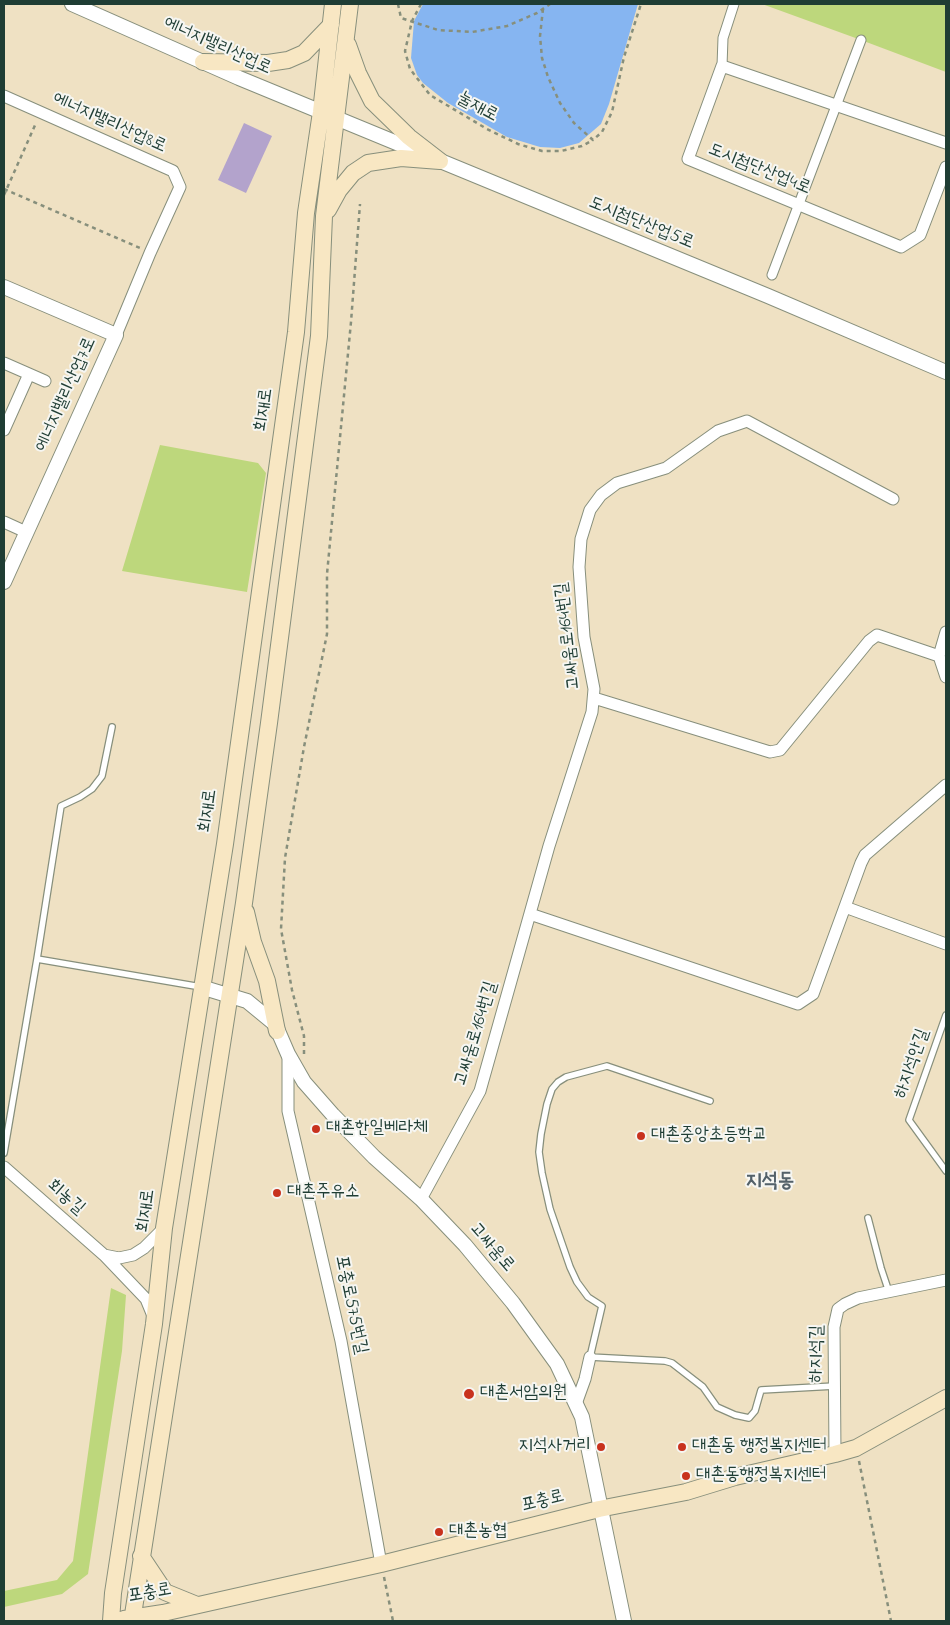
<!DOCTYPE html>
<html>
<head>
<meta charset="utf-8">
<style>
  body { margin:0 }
  #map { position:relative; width:950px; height:1625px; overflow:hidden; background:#efe1c3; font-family:"Indie Flower",sans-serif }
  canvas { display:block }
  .frame { position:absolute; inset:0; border:5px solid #1f3d34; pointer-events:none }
</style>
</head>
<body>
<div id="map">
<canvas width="950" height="1625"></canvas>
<div class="frame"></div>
</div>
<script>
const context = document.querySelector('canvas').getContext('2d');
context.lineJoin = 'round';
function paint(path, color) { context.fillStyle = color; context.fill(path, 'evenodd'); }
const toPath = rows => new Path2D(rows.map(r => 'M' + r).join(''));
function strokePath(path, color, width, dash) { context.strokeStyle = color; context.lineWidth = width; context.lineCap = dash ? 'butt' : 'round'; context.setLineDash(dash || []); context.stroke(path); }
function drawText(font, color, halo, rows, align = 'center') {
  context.font = font + ' "Indie Flower","Poor Story",sans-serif'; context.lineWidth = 4; context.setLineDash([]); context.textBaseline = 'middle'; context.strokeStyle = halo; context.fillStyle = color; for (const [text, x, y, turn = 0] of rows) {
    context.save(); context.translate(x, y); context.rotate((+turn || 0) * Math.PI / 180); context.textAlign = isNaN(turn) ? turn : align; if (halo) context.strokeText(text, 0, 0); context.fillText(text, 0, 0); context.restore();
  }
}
const green = toPath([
  [762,4,946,4,946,72,861,40],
  [160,445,258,463,266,473,247,592,122,571],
  [111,1288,126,1295,122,1351,88,1574,62,1594,4,1607,4,1591,57,1580,73,1561]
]);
const water = toPath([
  [423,4,638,4,609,104,601,124,579,143,560,148,540,147,507,137,448,103,423,83,417,75,411,58,414,21]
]);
const building = toPath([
  [244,123,272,136,246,193,218,180]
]);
const path = toPath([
  [398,4,401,18,438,30,472,32,507,26,537,13,550,4],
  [421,4,412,21,405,51,410,69,430,95,487,129,518,144,542,151,561,151,582,146,593,140],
  [543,9,540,36,542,58,548,77,560,103,574,123,593,140,602,132,612,112,624,57,641,4],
  [4,189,140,248],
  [4,195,36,123],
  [304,1054,304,1036,292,990,281,929,285,858,304,747,327,634,327,574,351,322,360,204],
  [859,1461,891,1621],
  [384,1577,393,1621]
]);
const service = toPath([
  [37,959,201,987],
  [946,1015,909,1120,946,1171],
  [710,1101,607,1066,566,1077,558,1082,552,1089,547,1104,541,1134,539,1152,542,1173,550,1209,570,1267,577,1282,588,1297,602,1306,590,1357,665,1361,672,1363,703,1387,717,1407,735,1415,749,1418,755,1411,761,1390,835,1386],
  [4,1153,37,959,61,806,80,797,92,789,102,776,112,727],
  [868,1218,881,1268,889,1292]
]);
const pedestrian = toPath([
  [722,66,723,38,734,4],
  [772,275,861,40]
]);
const minor = toPath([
  [4,96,173,171,180,187,150,253,116,335],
  [946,143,722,66,688,159,901,247,920,235,946,167],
  [4,363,45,381],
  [4,430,29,374],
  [4,522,26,532],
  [939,656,946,632],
  [594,698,770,752,780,750,869,641,877,635,939,656,946,677],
  [845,907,946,944],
  [530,914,798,1004,813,994,861,863,865,855,946,785],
  [288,1054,288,1111,341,1341,381,1564],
  [4,1167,104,1255],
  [421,1199,480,1091,549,846,592,712,594,689,584,637,579,567,581,539,590,510,601,495,617,483,666,468,718,431,747,421,893,499],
  [153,1316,146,1299,104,1255,119,1258,133,1255,144,1248,164,1228],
  [576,1404,585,1379,590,1357],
  [835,1454,834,1327,838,1309,845,1304,858,1298,946,1280]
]);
const tertiary = toPath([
  [72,4,239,78,768,296,946,372],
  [4,287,116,335,4,582],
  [201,987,247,1001,275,1024,288,1054,304,1082,333,1115,374,1157,421,1199,465,1245,513,1303,557,1364,582,1417,624,1621]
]);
const secondary = toPath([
  [348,45,358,73,372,101,409,137,440,161],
  [203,62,268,63,288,60,304,53,331,25],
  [328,210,339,190,353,173,368,163,401,158,440,161],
  [246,912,253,942,267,981,277,1031],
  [141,1556,165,1592,197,1605],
  [124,1619,163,1613,381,1564,599,1509,686,1492,735,1477,835,1454,856,1448,946,1398],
  [111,1621,113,1593,154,1324,164,1228,225,844,296,332,306,213,321,112,333,4],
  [132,1621,244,903,269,723,319,336,324,216,350,4]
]);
const markers = [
  [316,1129,5,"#c8321e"],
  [641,1136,5,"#c8321e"],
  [277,1193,5,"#c8321e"],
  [469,1394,6,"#c8321e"],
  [601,1447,5,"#c8321e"],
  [682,1447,5,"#c8321e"],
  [686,1476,5,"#c8321e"],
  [439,1532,5,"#c8321e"]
];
const streetNames = [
  ["에너지밸리산업로",217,47,24],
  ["눌재로",477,108,28],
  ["에너지밸리산업8로",109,124,24],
  ["도시첨단산업4로",759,170,22],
  ["도시첨단산업5로",641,224,22],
  ["에너지밸리산업7로",67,395,-66],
  ["회재로",265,410,-82],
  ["고싸움로164번길",569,636,-97],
  ["회재로",209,811,-82],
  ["고싸움로164번길",477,1034,-73],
  ["하지석안길",913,1064,-71],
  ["회농길",65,1198,41],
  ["회재로",147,1211,-82],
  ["고싸움로",491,1248,49],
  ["포충로575번길",350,1305,78],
  ["하지석길",818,1354,-89],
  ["포충로",543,1502,-14],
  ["포충로",150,1594,-10]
];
const poiNames = [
  ["대촌한일베라체",326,1129],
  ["대촌중앙초등학교",651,1136],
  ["대촌주유소",287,1193],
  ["대촌서암의원",480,1394],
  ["지석사거리",591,1447,"right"],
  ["대촌동 행정복지센터",692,1447],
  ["대촌동행정복지센터",696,1476],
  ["대촌농협",449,1532]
];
const quarterNames = [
  ["지석동",770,1183]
];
paint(green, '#bdd77c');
paint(water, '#86b5f1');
paint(building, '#b3a3cc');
strokePath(service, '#878f7c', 8);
strokePath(pedestrian, '#878f7c', 11);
strokePath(minor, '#878f7c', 13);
strokePath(tertiary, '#878f7c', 16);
strokePath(secondary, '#878f7c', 18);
strokePath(path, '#878f7c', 2.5, [4, 4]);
strokePath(service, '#fff', 5.5);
strokePath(pedestrian, '#fff', 9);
strokePath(minor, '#fff', 11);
strokePath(tertiary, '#fff', 14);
strokePath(secondary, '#f8e7c3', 16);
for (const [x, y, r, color] of markers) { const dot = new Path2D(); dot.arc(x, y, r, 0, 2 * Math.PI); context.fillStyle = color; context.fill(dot); strokePath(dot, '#f6f6f2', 2); }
drawText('18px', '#1f3d34', '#f6f6f2', streetNames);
drawText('18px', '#1f3d34', '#f6f6f2', poiNames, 'left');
drawText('bold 20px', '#536169', '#f6f6f2', quarterNames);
</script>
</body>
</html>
